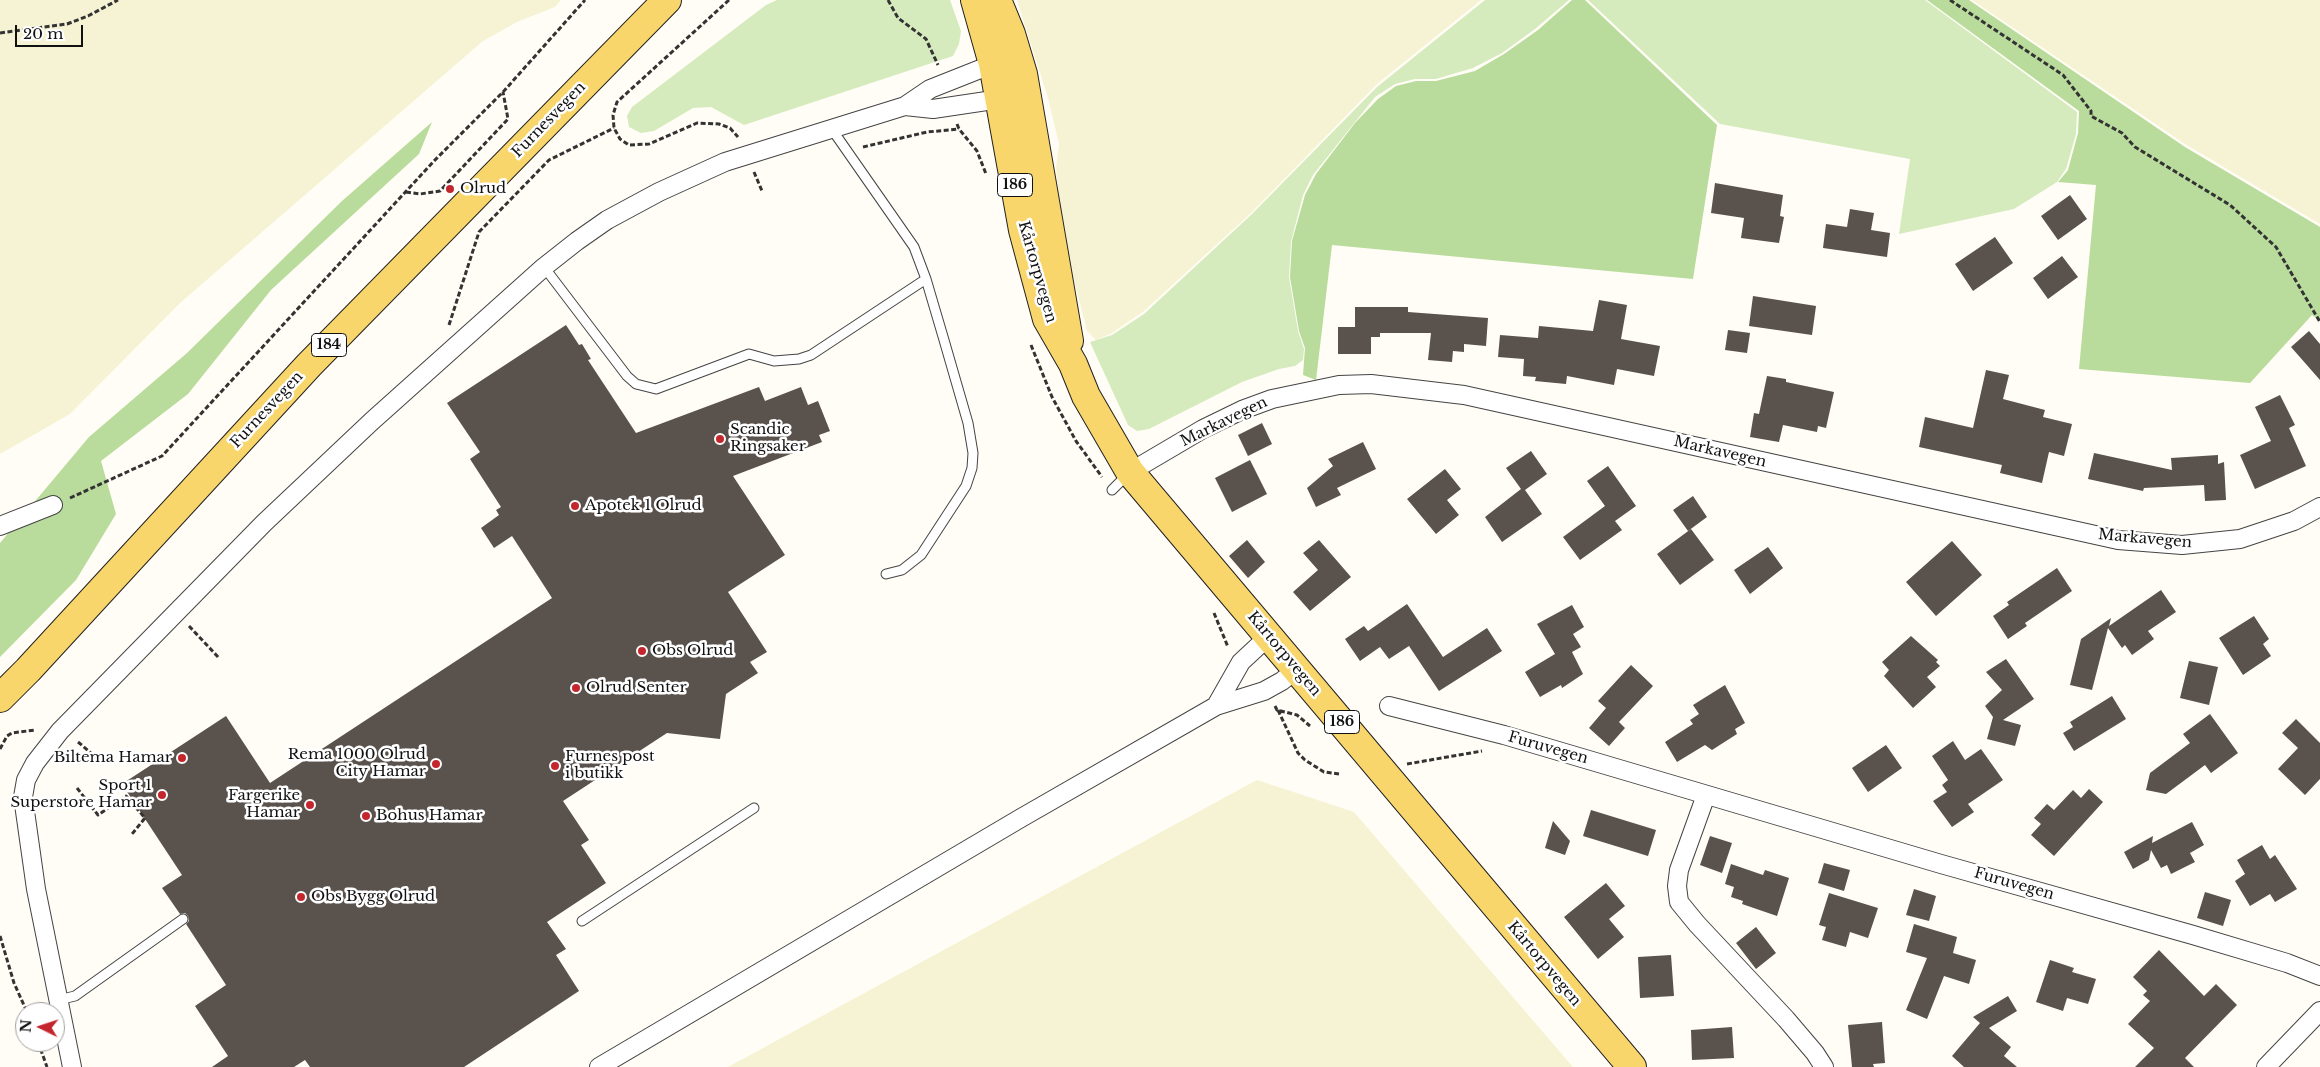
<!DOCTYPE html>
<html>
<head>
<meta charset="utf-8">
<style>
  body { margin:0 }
  #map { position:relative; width:2320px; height:1067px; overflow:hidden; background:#fffdf5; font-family:"Libre Baskerville",serif }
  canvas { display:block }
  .north { position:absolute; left:15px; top:1002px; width:50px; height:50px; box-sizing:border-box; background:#fff; border:1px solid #a0a0a0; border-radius:50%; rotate:274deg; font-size:14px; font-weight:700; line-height:20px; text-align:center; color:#111 }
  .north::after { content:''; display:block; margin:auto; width:18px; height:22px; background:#c4262e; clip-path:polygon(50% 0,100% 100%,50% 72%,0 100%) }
  .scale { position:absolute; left:15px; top:25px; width:68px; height:22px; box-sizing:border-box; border:2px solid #111; border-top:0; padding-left:6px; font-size:15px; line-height:18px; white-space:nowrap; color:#111; -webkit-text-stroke:4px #fff; paint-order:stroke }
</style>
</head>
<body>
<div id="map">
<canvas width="2320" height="1067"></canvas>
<div class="north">N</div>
<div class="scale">20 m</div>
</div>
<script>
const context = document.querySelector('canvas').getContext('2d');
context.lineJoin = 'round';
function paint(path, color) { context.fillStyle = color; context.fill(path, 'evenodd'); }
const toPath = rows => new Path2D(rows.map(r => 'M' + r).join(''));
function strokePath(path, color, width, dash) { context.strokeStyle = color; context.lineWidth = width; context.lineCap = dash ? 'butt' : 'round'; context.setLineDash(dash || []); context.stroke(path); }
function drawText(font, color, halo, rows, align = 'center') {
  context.font = font + ' "Libre Baskerville",serif'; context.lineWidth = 5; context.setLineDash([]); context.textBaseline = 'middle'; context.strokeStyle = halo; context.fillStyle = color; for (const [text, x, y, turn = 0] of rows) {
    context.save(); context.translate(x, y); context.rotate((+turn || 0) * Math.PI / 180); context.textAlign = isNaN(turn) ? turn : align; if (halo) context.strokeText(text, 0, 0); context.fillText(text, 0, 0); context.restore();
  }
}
const farmland = toPath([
  [0,0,561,0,555,7,517,22,483,41,180,303,70,414,0,454],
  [1017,0,1481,0,1377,84,1251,213,1144,311,1112,333,1096,340,1087,331,1063,237,1056,168,1059,144,1048,98],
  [1972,0,2320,0,2320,224,2185,144],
  [1257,780,1354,812,1573,1067,728,1067]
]);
const green = toPath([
  [777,0,950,0,961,31,959,44,953,56,744,125,711,107,693,108,654,131,641,133,629,127,627,116,632,107,766,5],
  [1485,0,1569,0,1535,29,1502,53,1473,68,1436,79,1415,79,1395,84,1375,97,1313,175,1303,195,1291,242,1289,277,1298,331,1304,349,1303,360,1295,366,1279,369,1242,382,1149,429,1137,431,1128,425,1090,342,1112,335,1144,314,1251,215,1377,87],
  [1588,0,1925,0,2077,112,2076,134,2066,169,2057,182,2014,209,1899,234,1910,159,1720,124]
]);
const forest = toPath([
  [1572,0,1585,0,1717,125,1693,279,1332,245,1316,380,1303,375,1305,348,1299,331,1290,277,1292,241,1305,195,1316,174,1355,123,1378,99,1396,86,1416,81,1436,81,1475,71,1504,54,1538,30],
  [1927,0,1969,0,2185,147,2320,227,2320,321,2312,315,2250,383,2079,369,2096,185,2058,182,2068,170,2078,133,2079,111],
  [432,122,419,154,271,290,188,394,101,461,116,514,76,580,0,657,0,543,89,437,187,353,342,201]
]);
const building = toPath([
  [1715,183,1783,195,1780,216,1784,217,1779,243,1741,238,1744,218,1711,213],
  [2070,195,2087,219,2058,240,2041,216],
  [1850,209,1874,213,1871,230,1890,233,1887,257,1823,248,1826,224,1847,227],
  [1995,237,2013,263,1973,291,1955,264],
  [2062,256,2078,277,2048,299,2033,278],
  [1753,296,1816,306,1812,335,1749,326],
  [1599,300,1627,305,1621,339,1660,346,1654,376,1617,369,1614,385,1567,376,1566,384,1535,381,1536,377,1523,376,1524,359,1498,357,1500,335,1538,338,1539,326,1593,331],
  [1355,307,1408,307,1408,312,1488,318,1486,346,1464,344,1464,352,1453,351,1452,362,1428,360,1431,333,1380,333,1380,337,1371,337,1371,354,1338,354,1338,327,1355,327],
  [566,325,579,345,582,344,591,359,588,360,636,433,759,387,765,401,801,387,808,405,818,401,830,431,819,435,822,442,733,476,785,555,728,592,767,652,750,662,758,673,726,694,720,739,667,733,563,801,589,840,581,845,606,883,547,922,566,949,556,955,579,991,464,1067,310,1067,305,1060,294,1067,212,1067,228,1056,195,1006,226,985,186,924,189,921,188,916,185,913,180,914,162,888,182,875,122,784,226,716,270,783,552,598,512,536,494,548,481,528,499,515,496,510,501,507,470,459,480,452,447,403],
  [1728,330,1750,333,1747,353,1725,350],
  [2309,331,2320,344,2320,380,2291,347],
  [1986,370,2009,375,2003,399,2045,410,2043,417,2072,424,2064,456,2049,452,2042,483,2000,473,2002,465,1919,447,1925,417,1973,428],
  [1767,376,1786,379,1786,382,1834,392,1826,428,1818,426,1817,432,1783,425,1779,442,1750,437,1754,413,1759,414],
  [2280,395,2295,425,2289,428,2306,466,2255,489,2240,455,2271,441,2255,407],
  [1262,423,1272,444,1248,456,1238,435],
  [1363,442,1376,469,1337,488,1341,495,1316,507,1307,488,1333,466,1328,459],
  [1531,451,1547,474,1525,490,1542,514,1502,542,1485,517,1521,489,1506,468],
  [2094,453,2172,470,2171,458,2218,455,2218,464,2224,462,2226,500,2205,501,2204,485,2144,488,2143,491,2088,479],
  [1250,460,1267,494,1232,512,1215,478],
  [1608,466,1636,506,1615,521,1622,530,1580,560,1563,537,1605,506,1587,481],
  [1445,469,1461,489,1447,500,1459,515,1436,534,1407,499],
  [1693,496,1707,517,1688,531,1673,510],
  [1691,529,1714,560,1680,585,1657,554],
  [1247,540,1265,562,1248,578,1229,556],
  [1319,540,1351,577,1310,611,1293,592,1318,570,1303,553],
  [1952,541,1982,575,1936,616,1906,582],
  [1768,547,1783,568,1750,594,1734,570],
  [2057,568,2072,591,2025,623,2027,626,2008,639,1993,616,2009,605,2007,602],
  [2161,590,2176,612,2148,631,2154,639,2132,655,2125,645,2122,648,2108,628,2092,690,2070,685,2081,639,2111,618,2109,626],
  [1407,604,1443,657,1487,628,1502,651,1439,691,1409,646,1389,659,1380,647,1360,661,1345,639,1364,626,1368,631],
  [1572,605,1584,627,1573,634,1581,647,1572,652,1583,674,1562,688,1561,685,1540,697,1525,672,1555,654,1537,624],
  [2254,616,2269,639,2263,644,2271,656,2243,675,2219,638],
  [1911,636,1938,660,1936,662,1940,666,1927,677,1936,687,1913,708,1884,676,1889,670,1882,662],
  [2006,659,2034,699,2003,720,2021,725,2015,746,1987,739,1993,717,1985,706,2002,690,1986,672],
  [2189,661,2218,667,2209,705,2180,698],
  [1631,665,1653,686,1619,722,1625,728,1609,746,1589,728,1606,708,1598,701],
  [1725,685,1745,723,1735,729,1737,734,1712,750,1705,745,1677,762,1665,742,1693,724,1690,720,1699,714,1693,705],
  [2112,696,2126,719,2074,751,2063,733,2073,727,2070,722],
  [2210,714,2238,753,2211,773,2205,765,2166,794,2146,790,2150,773,2190,743,2183,734],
  [2296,719,2320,743,2320,779,2305,795,2278,769,2298,748,2282,733],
  [1953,741,1965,760,1981,749,2003,780,1968,804,1974,812,1952,827,1933,801,1947,792,1942,785,1948,780,1932,756],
  [1886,745,1902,768,1868,792,1852,768],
  [2089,789,2103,802,2054,856,2031,835,2041,824,2034,818,2047,804,2054,810,2073,790,2081,798],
  [1591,810,1656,830,1648,856,1583,836],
  [1553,821,1570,841,1565,855,1545,848],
  [2192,822,2204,845,2190,853,2195,862,2171,874,2167,865,2161,868,2151,850,2149,860,2133,869,2124,852,2153,836,2152,843],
  [1710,836,1732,843,1722,873,1700,865],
  [2262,845,2270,859,2275,855,2297,889,2275,902,2270,894,2250,906,2235,881,2245,874,2237,860],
  [1824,863,1850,870,1844,891,1818,883],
  [1731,864,1763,875,1765,870,1789,878,1777,916,1742,904,1743,901,1731,897,1734,887,1725,884],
  [1606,883,1625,906,1609,919,1624,937,1598,959,1564,917],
  [1914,889,1936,896,1929,921,1906,915],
  [2205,892,2231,900,2223,926,2197,918],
  [1829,893,1878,908,1868,938,1850,932,1846,947,1822,940,1826,927,1819,925],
  [1914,924,1957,937,1953,953,1976,960,1969,984,1944,976,1927,1019,1906,1010,1927,958,1906,952],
  [1756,927,1776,953,1756,969,1736,943],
  [2159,950,2204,996,2216,984,2237,1005,2185,1058,2194,1067,2135,1067,2154,1048,2128,1024,2150,1001,2143,995,2147,991,2133,977],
  [1671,955,1674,996,1640,998,1638,957],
  [2050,960,2074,968,2072,972,2096,979,2088,1004,2067,998,2063,1011,2036,1002],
  [2008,996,2017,1011,1989,1028,2011,1047,2004,1056,2017,1067,1964,1067,1952,1056,1980,1023,1973,1017],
  [1882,1022,1885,1063,1873,1064,1874,1067,1852,1067,1848,1025],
  [1732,1027,1734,1058,1692,1060,1691,1030]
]);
const path = toPath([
  [729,0,617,102,613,115,614,128,620,139,629,145,649,144,697,123,719,124,730,128,738,137],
  [888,0,898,18,926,39,938,65],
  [1950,0,2063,75,2091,111,2091,116,2122,133,2135,147,2230,205,2276,247,2320,322],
  [0,33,67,24,88,16,118,0],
  [957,124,959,129,977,151,986,174],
  [863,147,927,132,959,129],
  [754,172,762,191],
  [406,192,420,194,440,191,508,119,503,92],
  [449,325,479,232,549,160,614,128],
  [1031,345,1052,397,1076,441,1102,477],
  [70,498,162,456,434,161,503,92,585,0],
  [1214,613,1228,647],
  [189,626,219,658],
  [1275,706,1277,710,1297,715,1310,726],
  [1278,710,1298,753,1305,760,1324,772,1339,774],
  [78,742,97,758],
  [0,749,7,736,12,733,35,730],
  [1407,764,1482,751],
  [77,788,98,815,126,796,145,818,132,834],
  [0,936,14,983,27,1012],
  [38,1042,47,1067]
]);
const lane = toPath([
  [831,128,914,247,926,279,944,340,968,423,973,453,972,468,966,486,921,555,902,570,886,574],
  [544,267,627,376,636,384,656,389,749,354,774,361,799,359,811,355,926,279],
  [1112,490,1128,474],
  [582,921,754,808],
  [58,1000,75,996,183,919]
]);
const street = toPath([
  [905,106,933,109,1000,99],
  [1130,472,1203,429,1242,410,1272,399,1339,385,1371,384,1464,395,2118,540,2182,545,2240,539,2294,521,2320,507],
  [0,526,53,505],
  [1216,706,1241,662,1269,636],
  [1389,706,1504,735,1941,864,2193,935,2287,963,2320,976],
  [1706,795,1679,870,1677,886,1679,902,1697,924,1786,1019,1815,1053,1824,1067],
  [72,1067,36,889,23,797,26,780,35,763,60,731,264,523,372,421,544,267,577,241,607,220,659,192,725,162,905,106,930,89,993,64],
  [599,1067,1021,818,1216,706,1264,691,1282,681,1297,669],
  [2266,1067,2320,1011]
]);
const primary = toPath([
  [975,0,993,64,1023,230,1047,319,1073,364,1086,396,1130,472,1632,1067],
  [997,0,1011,34,1023,74,1069,341],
  [0,698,28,670,309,365,667,0]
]);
const markers = [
  [450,189,5,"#c4262e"],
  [720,439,5,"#c4262e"],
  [575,506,5,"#c4262e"],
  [642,651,5,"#c4262e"],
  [576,688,5,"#c4262e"],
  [182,758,5,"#c4262e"],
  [436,764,5,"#c4262e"],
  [555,766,5,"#c4262e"],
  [162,795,5,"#c4262e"],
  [310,805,5,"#c4262e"],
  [366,816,5,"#c4262e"],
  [301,897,5,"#c4262e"]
];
const shields = [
  [1015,185,35],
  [329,345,35],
  [1342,722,35]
];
const shieldNames = [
  ["186",1015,185],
  ["184",329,345],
  ["186",1342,722]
];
const streetNames = [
  ["Furnesvegen",549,120,-46],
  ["Kårtorpvegen",1037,272,74],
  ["Furnesvegen",267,410,-47],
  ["Markavegen",1224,422,-26],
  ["Markavegen",1720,452,13],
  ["Markavegen",2145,539,5],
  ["Kårtorpvegen",1284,654,50],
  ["Furuvegen",1548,748,16],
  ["Furuvegen",2014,884,16],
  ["Kårtorpvegen",1544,964,50]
];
const poiNames = [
  ["Olrud",460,189],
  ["Scandic",730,430],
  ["Ringsaker",730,447],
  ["Apotek 1 Olrud",585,506],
  ["Obs Olrud",652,651],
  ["Olrud Senter",586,688],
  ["Rema 1000 Olrud",426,755,"right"],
  ["City Hamar",426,772,"right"],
  ["Furnes post",565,757],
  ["i butikk",565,774],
  ["Biltema Hamar",172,758,"right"],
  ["Sport 1",152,786,"right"],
  ["Superstore Hamar",152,803,"right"],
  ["Fargerike",300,796,"right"],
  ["Hamar",300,813,"right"],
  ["Bohus Hamar",376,816],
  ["Obs Bygg Olrud",311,897]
];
paint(farmland, '#f6f3d4');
paint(green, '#d5ebbd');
paint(forest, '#b9dc9c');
paint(building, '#5a524d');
strokePath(lane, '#444', 11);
strokePath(street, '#444', 20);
strokePath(primary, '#222', 30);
strokePath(path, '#333', 3, [5, 2.5]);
strokePath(lane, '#fff', 9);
strokePath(street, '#fff', 18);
strokePath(primary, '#f9d66b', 28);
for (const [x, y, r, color] of markers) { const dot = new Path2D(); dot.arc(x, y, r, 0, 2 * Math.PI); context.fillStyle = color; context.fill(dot); strokePath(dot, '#fff', 2); }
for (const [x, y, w] of shields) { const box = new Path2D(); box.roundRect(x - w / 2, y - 11.5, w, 23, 4); context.fillStyle = '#fff'; context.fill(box); strokePath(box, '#111', 1); }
drawText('bold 14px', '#111', null, shieldNames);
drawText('15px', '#111', '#fff', streetNames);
drawText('15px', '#111', '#fff', poiNames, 'left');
</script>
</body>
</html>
